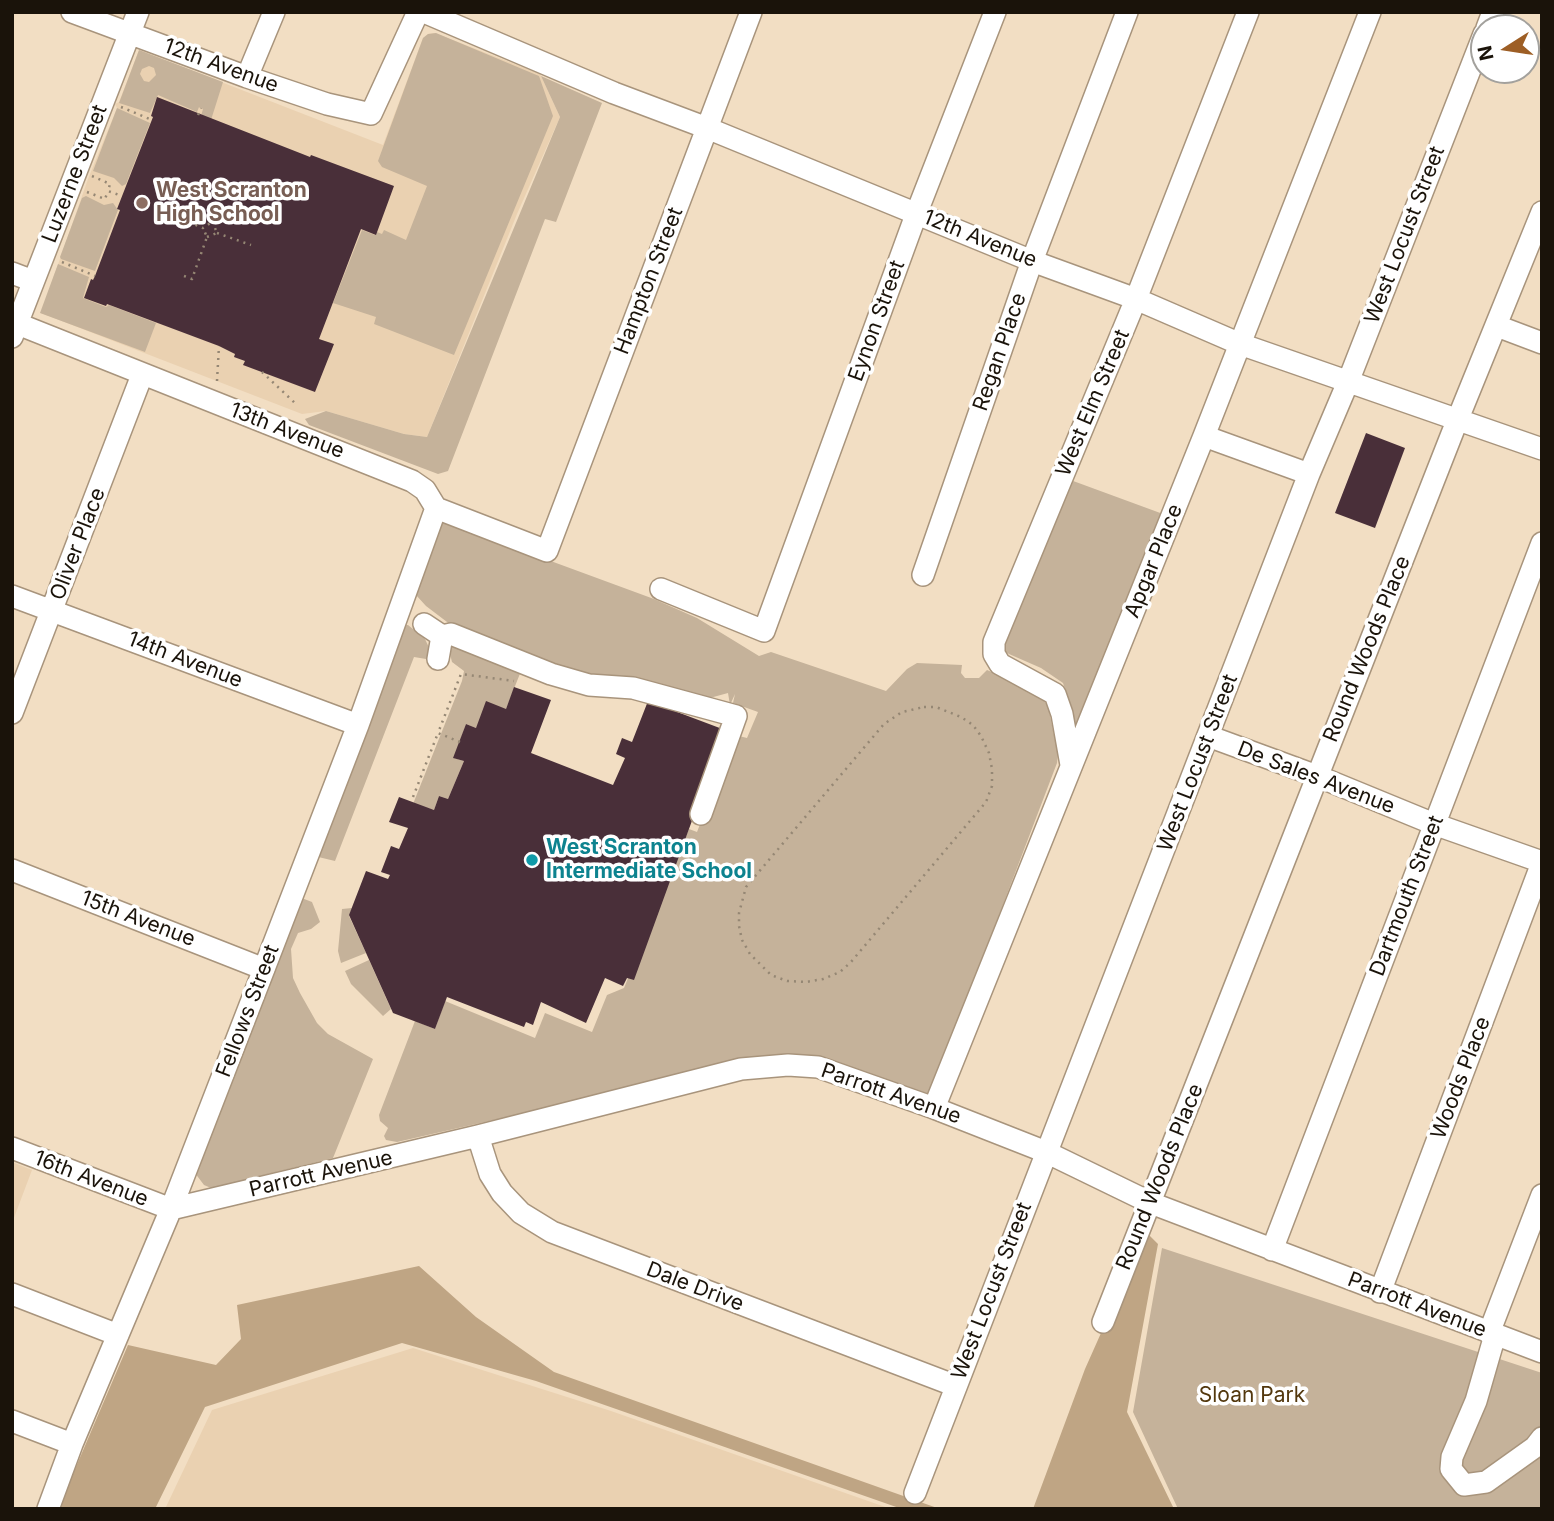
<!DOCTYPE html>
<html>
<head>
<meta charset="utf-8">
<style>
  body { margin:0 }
  #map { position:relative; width:1554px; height:1521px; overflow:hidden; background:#f2dec3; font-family:Inter,sans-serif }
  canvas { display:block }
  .frame { position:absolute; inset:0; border:14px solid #1a130a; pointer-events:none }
  .north { position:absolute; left:1470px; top:14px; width:70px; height:70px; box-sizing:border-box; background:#fff; border:2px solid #a3a19d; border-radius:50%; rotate:258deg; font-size:19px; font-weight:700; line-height:28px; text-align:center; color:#1a130a }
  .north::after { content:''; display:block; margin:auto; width:24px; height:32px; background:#9d5e25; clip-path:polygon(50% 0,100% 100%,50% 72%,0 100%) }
</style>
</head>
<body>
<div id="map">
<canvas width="1554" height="1521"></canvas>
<div class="frame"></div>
<div class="north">N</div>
</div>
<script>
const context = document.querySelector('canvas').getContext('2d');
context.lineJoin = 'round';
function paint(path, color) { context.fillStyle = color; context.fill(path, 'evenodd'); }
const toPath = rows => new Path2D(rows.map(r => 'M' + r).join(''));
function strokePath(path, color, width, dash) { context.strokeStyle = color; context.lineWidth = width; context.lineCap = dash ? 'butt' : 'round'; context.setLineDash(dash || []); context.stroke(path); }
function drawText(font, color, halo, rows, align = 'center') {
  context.font = font + ' Inter,sans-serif'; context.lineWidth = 7; context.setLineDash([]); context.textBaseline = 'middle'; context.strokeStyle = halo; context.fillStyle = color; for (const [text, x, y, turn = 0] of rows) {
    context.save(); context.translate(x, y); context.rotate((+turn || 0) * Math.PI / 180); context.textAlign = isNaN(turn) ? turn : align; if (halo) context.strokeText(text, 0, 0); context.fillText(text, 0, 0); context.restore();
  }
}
const built = toPath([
  [435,33,540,74,560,117,517,214,427,437,404,434,326,411,302,414,41,313,88,179,117,108,115,104,119,102,139,50,383,145,423,38,428,34],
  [12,1162,32,1170,12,1223],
  [413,1348,611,1411,891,1509,165,1509,212,1410]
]);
const green = toPath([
  [436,33,539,76,553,116,454,355,374,324,376,317,333,303,362,230,375,235,377,232,382,234,384,230,406,240,427,186,382,167,378,161,423,38,428,34],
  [139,50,223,82,211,120,201,116,203,109,199,107,197,112,158,95,150,113,119,103],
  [149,66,154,68,156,75,149,82,144,81,140,74,142,69],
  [541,76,602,103,556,222,545,219,448,471,438,474,309,425,305,419,326,411,404,434,427,437,560,117],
  [117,108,150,123,126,184,122,186,114,178,93,171],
  [86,196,104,205,113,203,118,210,95,271,61,259,60,257,82,198],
  [58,264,89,277,83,298,106,307,109,305,156,323,145,352,40,313],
  [1065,478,1163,514,1075,744,1069,701,1063,683,1041,668,1009,654,1003,650,1002,645],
  [442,521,654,599,697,618,759,656,771,652,886,691,907,669,917,663,962,665,961,673,965,678,979,678,987,670,1034,690,1042,698,1048,706,1058,754,1057,763,932,1091,928,1094,924,1094,824,1062,581,1100,397,1142,386,1140,384,1136,388,1128,380,1121,379,1115,415,1021,435,1029,445,1001,535,1038,545,1013,592,1032,607,995,624,988,689,829,697,832,735,735,747,738,758,712,733,703,735,694,730,705,728,693,706,699,580,677,451,625,426,606,416,595],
  [408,625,425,639,432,654,426,659,414,657,335,861,310,855,395,626],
  [453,639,521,671,506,709,476,728,466,724,454,758,464,761,448,799,439,796,434,810,413,804,462,681,464,671,452,662,450,654],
  [299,897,312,902,320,922,311,929,298,933,291,949,293,978,300,993,317,1023,328,1034,373,1059,333,1158,211,1188,204,1185,195,1173],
  [352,908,349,916,366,953,341,963,338,951,342,909],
  [369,960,391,1009,383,1016,351,984,345,971],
  [1162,1248,1542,1373,1542,1509,1178,1509,1133,1412]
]);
const forest = toPath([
  [1146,1232,1158,1244,1127,1412,1174,1509,1033,1509,1085,1369],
  [419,1266,476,1317,554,1372,940,1509,902,1509,536,1381,402,1343,205,1407,155,1509,58,1509,128,1345,216,1365,241,1339,237,1305]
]);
const building = toPath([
  [157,97,305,155,310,157,311,155,394,186,376,235,361,229,319,339,334,344,315,392,243,365,245,361,234,357,235,354,219,346,107,304,106,306,84,298,91,279,93,280,95,276,120,210,117,209,153,117,151,116],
  [1366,433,1405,448,1375,528,1335,513],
  [514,687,551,700,531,753,613,785,625,758,616,754,622,738,632,742,648,701,725,730,634,980,627,978,623,986,605,978,586,1023,541,1002,533,1025,526,1022,524,1027,447,997,435,1029,393,1013,349,915,366,871,388,879,390,875,381,872,391,846,399,849,408,828,389,822,399,797,434,810,439,796,448,799,464,761,453,758,466,724,476,728,486,701,506,709]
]);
const path = toPath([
  [121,107,152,120],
  [198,115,201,108],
  [92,176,110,184,108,191,122,196],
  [87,192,105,199,108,191],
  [176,217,203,228,212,222,227,180],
  [217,233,251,245],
  [207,237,217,233,213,223],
  [62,262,95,276],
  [184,276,192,279,207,237,203,228],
  [262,372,296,404],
  [217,381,219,346],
  [924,707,936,707,961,717,973,725,981,736,989,753,992,769,992,786,986,802,851,962,840,972,823,979,806,982,787,981,771,975,750,954,742,940,739,926,739,913,746,887,884,724,902,712,924,707],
  [460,742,438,733,461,674,514,681],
  [413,797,438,733]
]);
const minor = toPath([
  [72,12,247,77,327,104,371,114,418,12],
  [424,12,614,93,707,128,1032,261,1136,299,1240,344,1542,449],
  [1487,28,1493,12],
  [247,77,274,12],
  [12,273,33,281],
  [18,324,412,481,425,490,436,508,547,551,751,12],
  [1497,326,1542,343],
  [12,337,138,12],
  [1204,436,1309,474],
  [923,575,1032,261,1127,12],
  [661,589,764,631,917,212,995,12],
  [12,596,358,725],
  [424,624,442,636,438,659],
  [442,636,451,634,551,674,589,685,633,688,736,716,701,814],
  [12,713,142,375],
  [1208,736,1317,776,1434,824,1542,862],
  [1071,765,1062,714,1055,694,1000,664,994,654,994,642,1136,299,1248,12],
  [12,870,264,969],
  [934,1108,1204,436,1370,12],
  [478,1136,490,1174,502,1193,521,1213,552,1232,956,1386],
  [12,1148,171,1209,478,1136,741,1069,788,1065,818,1067,934,1108,1046,1152,1151,1203,1542,1352],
  [1272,1250,1542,543],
  [1380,1292,1542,863],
  [12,1294,118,1335],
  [1103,1322,1457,421,1542,212],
  [1489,1333,1542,1195],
  [1495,1335,1476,1401,1452,1457,1451,1469,1464,1485,1486,1482,1535,1447,1542,1438],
  [12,1421,72,1444],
  [915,1493,1309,474,1348,382,1484,34],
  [48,1509,72,1444,171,1209,264,969,358,725,436,508]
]);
const markers = [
  [142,203,7,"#8d6e63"],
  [532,860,7,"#0f9aa8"]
];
const streetNames = [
  ["12th Avenue",221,66,20],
  ["Luzerne Street",75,174,-69],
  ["West Locust Street",1405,235,-69],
  ["12th Avenue",980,239,22],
  ["Hampton Street",649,281,-69],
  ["Eynon Street",877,321,-70],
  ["Regan Place",1000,352,-71],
  ["West Elm Street",1093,403,-67],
  ["13th Avenue",287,431,21],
  ["Oliver Place",78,544,-69],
  ["Apgar Place",1154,561,-68],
  ["Round Woods Place",1367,649,-68],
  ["14th Avenue",185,660,21],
  ["West Locust Street",1198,763,-69],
  ["De Sales Avenue",1316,778,21],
  ["Dartmouth Street",1407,896,-69],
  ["15th Avenue",138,919,21],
  ["Fellows Street",248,1011,-69],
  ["Woods Place",1461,1078,-69],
  ["Parrott Avenue",891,1094,19],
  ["Parrott Avenue",321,1174,-13],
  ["Round Woods Place",1160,1177,-68],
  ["16th Avenue",91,1179,21],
  ["Dale Drive",695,1287,21],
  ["West Locust Street",992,1291,-69],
  ["Parrott Avenue",1417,1305,21]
];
const educationNames = [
  ["West Scranton",156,191],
  ["High School",156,215]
];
const cultureNames = [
  ["West Scranton",546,848],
  ["Intermediate School",546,872]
];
const parkNames = [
  ["Sloan Park",1252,1396]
];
paint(built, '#ead1b1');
paint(green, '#c5b29a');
paint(forest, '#bfa584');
paint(building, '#492f39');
strokePath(minor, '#a8947c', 24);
strokePath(path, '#958774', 2.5, [2, 5]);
strokePath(minor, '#fff', 21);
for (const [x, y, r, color] of markers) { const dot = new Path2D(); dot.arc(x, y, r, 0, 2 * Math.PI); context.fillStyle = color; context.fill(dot); strokePath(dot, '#fff', 2.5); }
drawText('21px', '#1a130a', '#fff', streetNames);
drawText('bold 21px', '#785e54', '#fff', educationNames, 'left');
drawText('bold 21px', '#0d838f', '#fff', cultureNames, 'left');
drawText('21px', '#53380e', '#fff', parkNames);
</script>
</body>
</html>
